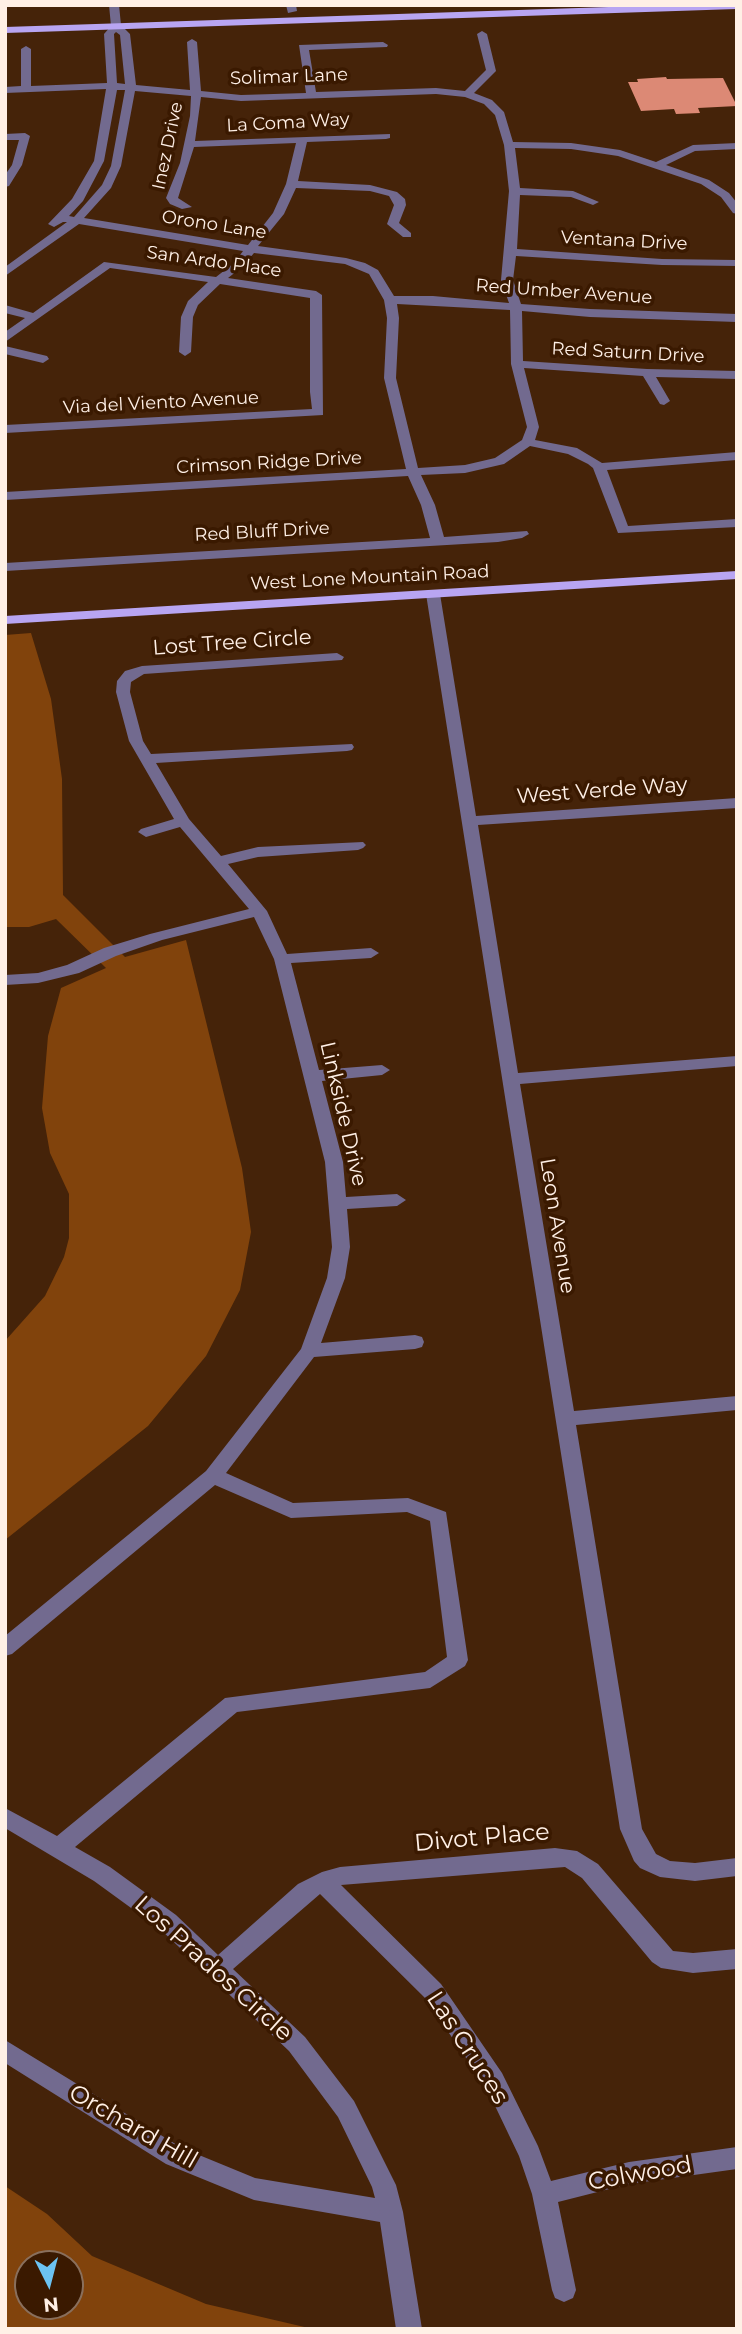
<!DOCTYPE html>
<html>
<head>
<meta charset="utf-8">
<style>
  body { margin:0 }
  #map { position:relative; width:742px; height:2334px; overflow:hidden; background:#452309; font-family:Montserrat,sans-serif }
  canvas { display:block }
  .frame { position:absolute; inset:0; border:7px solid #fff0e6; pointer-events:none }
  .north { position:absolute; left:14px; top:2250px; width:70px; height:70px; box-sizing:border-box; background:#3a1900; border:2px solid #896f5c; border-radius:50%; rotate:174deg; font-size:19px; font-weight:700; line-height:28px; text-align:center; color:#fff0e6 }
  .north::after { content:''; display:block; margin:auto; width:24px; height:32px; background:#6cc3f2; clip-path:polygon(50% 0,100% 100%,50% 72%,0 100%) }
</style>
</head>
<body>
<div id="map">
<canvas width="742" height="2334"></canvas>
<div class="frame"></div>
<div class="north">N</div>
</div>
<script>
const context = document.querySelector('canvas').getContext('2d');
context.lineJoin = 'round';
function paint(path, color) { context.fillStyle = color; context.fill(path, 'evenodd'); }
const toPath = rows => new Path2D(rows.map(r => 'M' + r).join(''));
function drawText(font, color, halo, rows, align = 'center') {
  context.font = font + ' Montserrat,sans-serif'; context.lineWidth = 7; context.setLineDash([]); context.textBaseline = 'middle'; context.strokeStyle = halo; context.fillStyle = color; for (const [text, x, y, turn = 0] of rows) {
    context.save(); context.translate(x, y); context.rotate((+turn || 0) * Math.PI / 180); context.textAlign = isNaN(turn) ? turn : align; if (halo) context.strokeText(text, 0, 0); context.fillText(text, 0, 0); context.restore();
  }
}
const green = toPath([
  [31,633,51,699,62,779,63,895,125,957,186,940,242,1168,251,1232,240,1290,206,1356,148,1426,5,1540,5,1341,45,1296,64,1257,69,1238,69,1194,50,1153,42,1108,48,1036,61,988,106,968,56,919,29,927,5,927,5,635],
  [5,2186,47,2214,92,2256,206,2304,313,2329,5,2329],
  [28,2264,70,2264,70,2306,28,2306]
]);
const building = toPath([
  [666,77,667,79,723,78,737,106,698,108,700,113,676,114,674,109,641,111,628,82,638,82,637,79]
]);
const minor = toPath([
  [109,5,119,5,121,25,130,34,136,85,190,90,187,42,192,39,197,42,201,91,241,95,306,93,299,45,383,42,388,45,387,47,309,50,316,92,436,88,465,91,486,70,477,34,482,31,487,34,496,71,474,93,492,100,504,112,513,142,571,143,620,150,656,162,693,145,737,143,737,149,695,151,666,165,709,180,729,193,737,203,737,214,733,213,721,197,701,184,618,156,571,149,515,148,520,188,573,191,599,202,593,205,571,197,520,195,517,249,662,259,737,260,737,266,662,265,516,256,513,280,521,304,590,309,737,314,737,322,590,317,522,311,523,361,647,369,737,371,737,379,656,377,670,401,664,405,660,404,643,376,524,368,539,427,535,440,577,448,602,463,737,452,737,460,607,470,628,526,737,519,737,527,618,533,593,468,588,464,568,454,530,446,504,464,465,473,421,475,435,505,444,537,527,531,529,534,522,538,498,542,5,571,5,563,430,538,421,505,408,476,5,500,5,492,406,469,384,378,387,318,384,300,369,274,345,264,254,253,242,267,228,278,316,291,322,295,323,415,5,433,5,425,312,409,310,392,310,298,220,284,198,305,193,317,191,352,185,356,179,352,181,317,188,301,208,282,110,268,5,342,5,332,25,318,5,313,5,305,33,313,104,262,216,277,234,263,243,251,79,224,5,276,5,267,67,222,63,222,54,227,48,224,72,199,94,161,106,89,5,93,5,87,21,86,21,49,26,46,31,49,31,86,107,83,104,34,111,26,109,5],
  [116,32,120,35,125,84,117,83,114,34,116,32],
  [117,90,125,90,111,166,102,185,74,217,69,216,83,201,104,161,117,90],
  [135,91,191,96,190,116,180,163,166,198,170,204,182,209,192,207,178,198,194,147,296,143,286,184,273,213,248,245,84,218,111,188,121,166,135,91],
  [436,94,465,97,484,104,495,115,504,145,509,191,501,280,509,303,433,296,394,296,378,270,365,263,346,258,258,246,284,214,296,188,370,191,389,196,394,205,387,224,403,237,411,237,411,233,399,223,406,205,405,199,397,192,370,185,298,181,307,142,386,139,390,138,390,134,195,141,201,97,241,101,436,94],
  [397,304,510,310,511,364,527,427,522,440,495,458,465,465,418,468,396,378,399,318,397,304],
  [286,5,296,5,297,11,288,13,286,5],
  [5,134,25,133,30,136,22,165,9,186,5,187,5,175,12,165,19,140,5,140,5,134],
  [5,346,47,356,49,359,43,363,5,354,5,346],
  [433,590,440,594,476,816,737,798,737,808,478,825,518,1073,737,1056,737,1066,520,1084,574,1411,737,1396,737,1410,576,1425,642,1829,656,1854,670,1861,695,1863,737,1858,737,1876,695,1881,660,1877,640,1868,634,1861,620,1829,426,594,433,590],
  [337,653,344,657,342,660,144,674,131,682,130,692,143,741,151,754,352,744,354,747,352,750,347,751,156,763,189,819,221,856,258,847,363,842,366,845,363,848,358,850,258,857,228,864,267,911,287,954,371,948,379,953,371,958,291,963,319,1070,382,1065,390,1070,382,1075,322,1081,343,1162,346,1197,397,1194,406,1200,397,1206,347,1209,350,1247,345,1278,321,1343,415,1335,422,1337,424,1342,422,1347,415,1349,314,1357,226,1473,293,1503,408,1498,446,1512,468,1660,465,1666,430,1688,237,1712,75,1847,110,1867,176,1915,218,1955,298,1884,322,1872,340,1867,555,1848,577,1851,598,1864,673,1951,693,1953,737,1949,737,1969,693,1973,661,1968,652,1962,582,1878,565,1867,341,1885,441,1984,502,2073,538,2146,551,2181,629,2162,737,2147,737,2169,629,2184,558,2202,576,2290,573,2298,564,2302,555,2298,552,2290,532,2194,519,2156,486,2087,425,1998,320,1894,233,1969,305,2037,354,2101,396,2185,403,2212,422,2329,396,2329,380,2222,254,2200,166,2164,5,2063,5,2040,182,2148,255,2178,375,2198,372,2187,338,2117,289,2051,160,1929,94,1881,5,1828,5,1808,57,1836,225,1698,425,1672,447,1657,430,1521,407,1512,291,1518,215,1485,12,1654,5,1656,5,1636,206,1471,301,1349,327,1278,332,1247,325,1162,274,959,254,917,162,940,116,956,79,973,38,983,5,985,5,975,38,973,67,965,104,948,150,934,249,909,180,827,146,837,138,832,141,829,174,819,129,741,116,692,117,681,125,671,142,666,337,653]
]);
const major = toPath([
  [669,5,737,5,737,9,5,33,5,27,669,5],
  [737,571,737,579,5,624,5,616,737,571]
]);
const farStreetnames = [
  ["Solimar Lane",289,77,-2],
  ["La Coma Way",288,123,-3],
  ["Inez Drive",168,146,-78],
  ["Orono Lane",214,225,9],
  ["Ventana Drive",624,241,3],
  ["San Ardo Place",214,262,8],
  ["Red Umber Avenue",564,292,4],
  ["Red Saturn Drive",628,353,3],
  ["Via del Viento Avenue",161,403,-3],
  ["Crimson Ridge Drive",269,463,-3],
  ["Red Bluff Drive",262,532,-3],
  ["West Lone Mountain Road",370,578,-3]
];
const streetNames = [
  ["Lost Tree Circle",232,643,-4],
  ["West Verde Way",602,791,-4],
  ["Linkside Drive",343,1114,77],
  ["Leon Avenue",557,1226,81]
];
const nearStreetnames = [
  ["Divot Place",482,1838,-5],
  ["Los Prados Circle",213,1969,42],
  ["Las Cruces",467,2048,57],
  ["Orchard Hill",133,2127,30],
  ["Colwood",640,2174,-10]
];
paint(green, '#81430c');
paint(building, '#dc8975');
paint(minor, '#726a8f');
paint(major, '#b8a5f2');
drawText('18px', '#fff0e6', '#3a1900', farStreetnames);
drawText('21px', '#fff0e6', '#3a1900', streetNames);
drawText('24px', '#fff0e6', '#3a1900', nearStreetnames);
</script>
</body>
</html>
